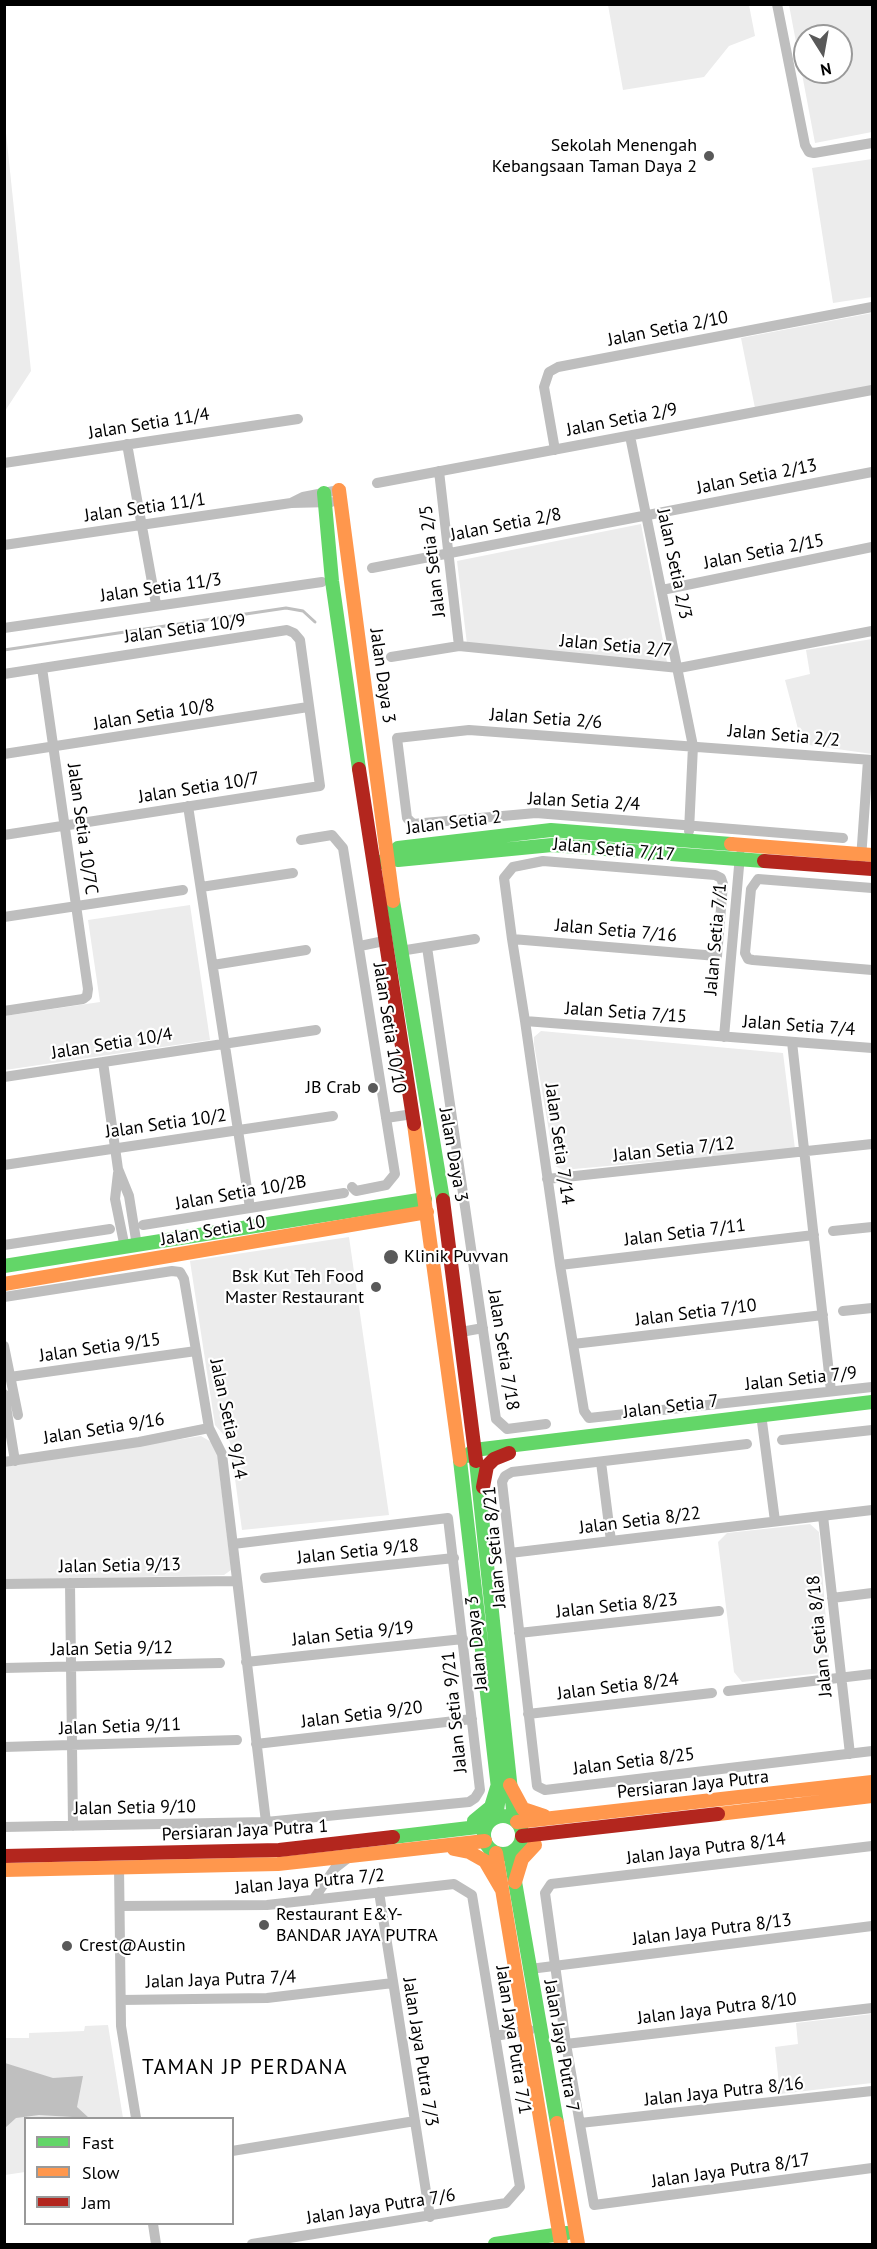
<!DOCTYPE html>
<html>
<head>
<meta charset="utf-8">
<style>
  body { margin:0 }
  #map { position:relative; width:877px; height:2249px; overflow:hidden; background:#fff; font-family:"PT Sans",sans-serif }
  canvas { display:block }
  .frame { position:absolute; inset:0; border:6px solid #000; pointer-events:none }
  .legend { position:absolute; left:24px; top:2117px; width:210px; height:108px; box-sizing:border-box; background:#fff; border:2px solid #999; margin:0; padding:8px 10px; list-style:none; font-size:18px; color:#000 }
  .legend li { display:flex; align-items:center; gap:12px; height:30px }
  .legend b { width:30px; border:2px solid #999 }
  .north { position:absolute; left:793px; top:24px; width:60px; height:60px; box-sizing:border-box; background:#fff; border:2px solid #999; border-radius:50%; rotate:169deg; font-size:16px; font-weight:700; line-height:24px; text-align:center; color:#000 }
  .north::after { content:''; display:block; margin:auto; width:21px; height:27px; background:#595959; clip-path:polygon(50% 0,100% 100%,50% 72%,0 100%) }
</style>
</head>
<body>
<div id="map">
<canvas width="877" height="2249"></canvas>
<div class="frame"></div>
<ul class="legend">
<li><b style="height:8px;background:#63d668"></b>Fast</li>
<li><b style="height:8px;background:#ff974d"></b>Slow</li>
<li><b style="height:8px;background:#b3261e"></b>Jam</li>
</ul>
<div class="north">N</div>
</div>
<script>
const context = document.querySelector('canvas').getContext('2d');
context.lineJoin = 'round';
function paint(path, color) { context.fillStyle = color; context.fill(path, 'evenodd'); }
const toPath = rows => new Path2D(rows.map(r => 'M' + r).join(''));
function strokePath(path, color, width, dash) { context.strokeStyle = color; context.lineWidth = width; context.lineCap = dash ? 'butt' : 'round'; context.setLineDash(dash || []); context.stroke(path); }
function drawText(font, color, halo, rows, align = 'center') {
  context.font = font + ' "PT Sans",sans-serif'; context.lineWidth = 4.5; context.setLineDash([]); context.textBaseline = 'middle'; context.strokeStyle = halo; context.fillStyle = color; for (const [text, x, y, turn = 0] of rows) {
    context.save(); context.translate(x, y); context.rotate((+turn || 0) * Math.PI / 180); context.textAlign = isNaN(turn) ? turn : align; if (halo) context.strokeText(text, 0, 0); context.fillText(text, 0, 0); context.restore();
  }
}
const green = toPath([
  [608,5,749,5,755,36,729,46,704,77,623,90],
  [789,5,872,5,872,132,815,143],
  [805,36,841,36,841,72,805,72],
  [4,114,31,371,5,411,4,411],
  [872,159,872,297,833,303,812,168],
  [872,313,872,386,755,408,741,338],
  [641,524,667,662,467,644,457,561],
  [872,639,872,754,802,744,785,680,810,674,806,650],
  [190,905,210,1040,5,1070,5,1016,100,1002,88,920],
  [541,1031,783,1053,795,1149,563,1170,555,1166,534,1044,534,1037],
  [349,1237,389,1515,242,1530,230,1442,215,1425,190,1261],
  [201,1436,213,1443,217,1450,231,1570,224,1575,5,1580,5,1467],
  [810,1524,819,1532,830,1672,742,1682,734,1672,718,1542,727,1533],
  [872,2014,872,2083,780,2094,775,2047,798,2044,796,2023],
  [108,2025,123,2118,26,2118,25,2172,5,2175,5,2038,29,2038,29,2033,84,2031,85,2026]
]);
const water = toPath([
  [5,2063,53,2078,83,2076,77,2107,89,2118,39,2115,16,2118,5,2128]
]);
const stream = toPath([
  [4,650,286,608,303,611,315,622]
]);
const street = toPath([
  [777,4,805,145,809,152,814,153,872,143],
  [630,436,693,746,689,831],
  [127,444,156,604],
  [555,450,544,387,549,372,558,367,872,307],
  [4,463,298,419],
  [439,471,459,646],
  [377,483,872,390],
  [291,503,303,497,339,490],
  [4,545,291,503,331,502],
  [372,568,872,472],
  [662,590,872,547],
  [4,628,322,582],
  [391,657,459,646,679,668,872,631],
  [4,674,287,630,294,633,300,640,320,786,4,835],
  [4,754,308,707],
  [188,806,250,1208],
  [843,838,536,813,413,824,407,818,397,738,469,730,872,760],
  [301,840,332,835,343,848,395,1174,386,1185,356,1191,352,1187],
  [861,859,868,760],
  [201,887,293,873],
  [872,888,758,879,751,889,745,953,748,959,753,960,872,970],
  [4,917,183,890],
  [512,939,717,956,723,884,721,878,715,875,543,861,513,867,504,878,512,939,525,1021,560,1265,584,1411,589,1418,872,1387],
  [360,946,384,941],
  [427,947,496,1419,507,1429,546,1424],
  [400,951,475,939],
  [213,965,306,950],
  [4,1011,83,999,87,996,88,989,42,668],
  [525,1021,872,1048],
  [724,1037,740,855],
  [792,1042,831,1391],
  [103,1062,118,1169,129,1196,137,1246],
  [4,1077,316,1030],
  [386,1118,413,1114],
  [4,1165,333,1116],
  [118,1173,115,1199,125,1248],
  [547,1179,872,1144],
  [143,1225,344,1193],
  [833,1231,872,1227],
  [4,1245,110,1229],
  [560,1265,814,1235],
  [4,1297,172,1271,180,1272,184,1279,209,1428,222,1454,266,1822],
  [843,1311,872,1308],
  [461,1332,483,1328],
  [573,1344,823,1315],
  [4,1346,18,1415],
  [10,1377,196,1351],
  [4,1394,15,1461],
  [761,1414,775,1521],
  [782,1440,872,1430],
  [747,1444,512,1472,505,1476,502,1482,537,1786,545,1790,872,1751],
  [4,1462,139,1442,209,1428],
  [601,1462,611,1541],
  [823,1516,850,1754],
  [510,1553,872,1510],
  [265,1578,454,1558],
  [70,1583,73,1826],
  [4,1584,236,1581],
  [832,1598,872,1593],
  [519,1633,719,1611],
  [246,1662,463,1639],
  [4,1668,220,1663],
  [728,1691,872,1674],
  [528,1714,712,1693],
  [256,1744,472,1719],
  [4,1747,237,1740],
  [4,1827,266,1822,469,1802,475,1798,480,1790,448,1518,233,1544],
  [872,1846,551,1884,545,1893,566,2044,594,2205,872,2168],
  [119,1866,121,2026,136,2118],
  [379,1892,430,2217],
  [313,1900,335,1868,348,1858],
  [120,1906,267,1905,454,1884,472,1895,520,2187,506,2203,252,2244],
  [530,1969,872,1926],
  [121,2000,267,1998,393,1983],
  [495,2036,530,2030],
  [566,2044,872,2008],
  [580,2123,872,2091],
  [232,2151,415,2121],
  [153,2224,156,2244]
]);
const fast = toPath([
  [324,493,332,581,359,769],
  [387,857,398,860,552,845,764,861],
  [382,862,398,848,551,830,731,844],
  [393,901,443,1200],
  [4,1266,425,1199],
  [467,1456,474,1450,872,1402],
  [460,1460,499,1797,496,1817],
  [476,1461,514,1819],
  '484 1835a19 19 0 1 1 38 0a19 19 0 1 1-38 0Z',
  [474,1821,491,1807,498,1784],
  [393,1837,486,1826],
  [510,1853,557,2123],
  [495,2244,567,2233]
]);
const slow = toPath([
  [339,490,393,901],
  [731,844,872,855],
  [414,1124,460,1460],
  [4,1284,427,1212],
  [510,1785,523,1809,544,1816],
  [718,1814,872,1796],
  [517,1822,872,1782],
  [454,1849,469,1852,485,1861,502,1890],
  [496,1853,561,2244],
  [4,1870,278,1864,485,1841],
  [515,1882,522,1859,535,1845],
  [557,2123,578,2244]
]);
const jam = toPath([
  [359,769,414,1124],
  [764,861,872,869],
  [443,1200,476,1461],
  [483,1487,487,1466,494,1459,509,1453],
  [522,1836,718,1814],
  [4,1856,279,1850,393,1837]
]);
const markers = [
  [709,156,6,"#595959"],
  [373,1088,6,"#595959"],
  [391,1257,8,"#595959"],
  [376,1287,6,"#595959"],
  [264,1925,6,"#595959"],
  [67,1946,6,"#595959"]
];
const poiNames = [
  ["Sekolah Menengah",697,146],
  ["Kebangsaan Taman Daya 2",697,167],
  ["JB Crab",361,1088],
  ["Klinik Puvvan",404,1257,"left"],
  ["Bsk Kut Teh Food",364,1277],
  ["Master Restaurant",364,1298],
  ["Restaurant E&Y-",276,1915,"left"],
  ["BANDAR JAYA PUTRA",276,1936,"left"],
  ["Crest@Austin",79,1946,"left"]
];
const streetNames = [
  ["Jalan Setia 2/10",668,329,-11],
  ["Jalan Setia 2/9",622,420,-11],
  ["Jalan Setia 11/4",149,424,-9],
  ["Jalan Setia 2/13",757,477,-11],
  ["Jalan Setia 11/1",145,508,-8],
  ["Jalan Setia 2/8",506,525,-11],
  ["Jalan Setia 2/15",764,552,-11],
  ["Jalan Setia 2/5",433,561,-97],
  ["Jalan Setia 2/3",674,564,78],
  ["Jalan Setia 11/3",161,588,-8],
  ["Jalan Setia 10/9",185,629,-8],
  ["Jalan Setia 2/7",616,646,5],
  ["Jalan Daya 3",382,676,82],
  ["Jalan Setia 10/8",154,715,-9],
  ["Jalan Setia 2/6",546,719,4],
  ["Jalan Setia 2/2",784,736,5],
  ["Jalan Setia 10/7",199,788,-9],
  ["Jalan Setia 2/4",584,802,3],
  ["Jalan Setia 2",454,823,-7],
  ["Jalan Setia 10/7C",82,829,82],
  ["Jalan Setia 7/17",614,850,5],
  ["Jalan Setia 7/16",616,931,5],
  ["Jalan Setia 7/1",716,939,-85],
  ["Jalan Setia 7/15",626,1013,4],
  ["Jalan Setia 7/4",799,1026,4],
  ["Jalan Setia 10/10",389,1028,81],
  ["Jalan Setia 10/4",112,1044,-9],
  ["Jalan Setia 10/2",166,1124,-8],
  ["Jalan Setia 7/14",559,1144,82],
  ["Jalan Setia 7/12",674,1150,-6],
  ["Jalan Daya 3",453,1155,80],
  ["Jalan Setia 10/2B",241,1193,-10],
  ["Jalan Setia 10",213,1231,-10],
  ["Jalan Setia 7/11",685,1233,-7],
  ["Jalan Setia 7/10",696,1313,-7],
  ["Jalan Setia 9/15",100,1348,-8],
  ["Jalan Setia 7/18",503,1350,81],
  ["Jalan Setia 7/9",801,1379,-6],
  ["Jalan Setia 7",671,1407,-7],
  ["Jalan Setia 9/14",228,1419,78],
  ["Jalan Setia 9/16",104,1429,-9],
  ["Jalan Setia 8/22",640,1521,-7],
  ["Jalan Setia 8/21",495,1547,-95],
  ["Jalan Setia 9/18",358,1552,-6],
  ["Jalan Setia 9/13",120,1566,-1],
  ["Jalan Setia 8/23",617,1606,-6],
  ["Jalan Setia 9/19",353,1634,-6],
  ["Jalan Setia 8/18",820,1636,-96],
  ["Jalan Daya 3",477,1643,-96],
  ["Jalan Setia 9/12",112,1649,-1],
  ["Jalan Setia 8/24",618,1687,-7],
  ["Jalan Setia 9/21",455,1712,-96],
  ["Jalan Setia 9/20",362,1715,-7],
  ["Jalan Setia 9/11",120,1727,-2],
  ["Jalan Setia 8/25",634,1762,-7],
  ["Persiaran Jaya Putra",693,1785,-6],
  ["Jalan Setia 9/10",135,1808,-1],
  ["Persiaran Jaya Putra 1",245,1831,-3],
  ["Jalan Jaya Putra 8/14",706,1849,-7],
  ["Jalan Jaya Putra 7/2",310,1882,-5],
  ["Jalan Jaya Putra 8/13",712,1930,-7],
  ["Jalan Jaya Putra 7/4",221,1980,-2],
  ["Jalan Jaya Putra 8/10",717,2009,-7],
  ["Jalan Jaya Putra 7/1",513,2040,81],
  ["Jalan Jaya Putra 7",561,2046,80],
  ["Jalan Jaya Putra 7/3",420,2052,81],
  ["Jalan Jaya Putra 8/16",724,2092,-6],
  ["Jalan Jaya Putra 8/17",731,2171,-8],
  ["Jalan Jaya Putra 7/6",381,2207,-9]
];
const quarterNames = [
  ["TAMAN JP PERDANA",245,2068]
];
paint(green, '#ececec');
paint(water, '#bfbfbf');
strokePath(stream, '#bfbfbf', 3);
strokePath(street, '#bebebe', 10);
strokePath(fast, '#63d668', 14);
strokePath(slow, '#ff974d', 14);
strokePath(jam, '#b3261e', 14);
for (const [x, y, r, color] of markers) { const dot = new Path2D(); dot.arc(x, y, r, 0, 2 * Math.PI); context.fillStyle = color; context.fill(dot); strokePath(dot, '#fff', 2); }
drawText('18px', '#000', '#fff', poiNames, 'right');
drawText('18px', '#000', '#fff', streetNames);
context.letterSpacing = '1.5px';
drawText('21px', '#000', '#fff', quarterNames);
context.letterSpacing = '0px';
</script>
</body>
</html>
